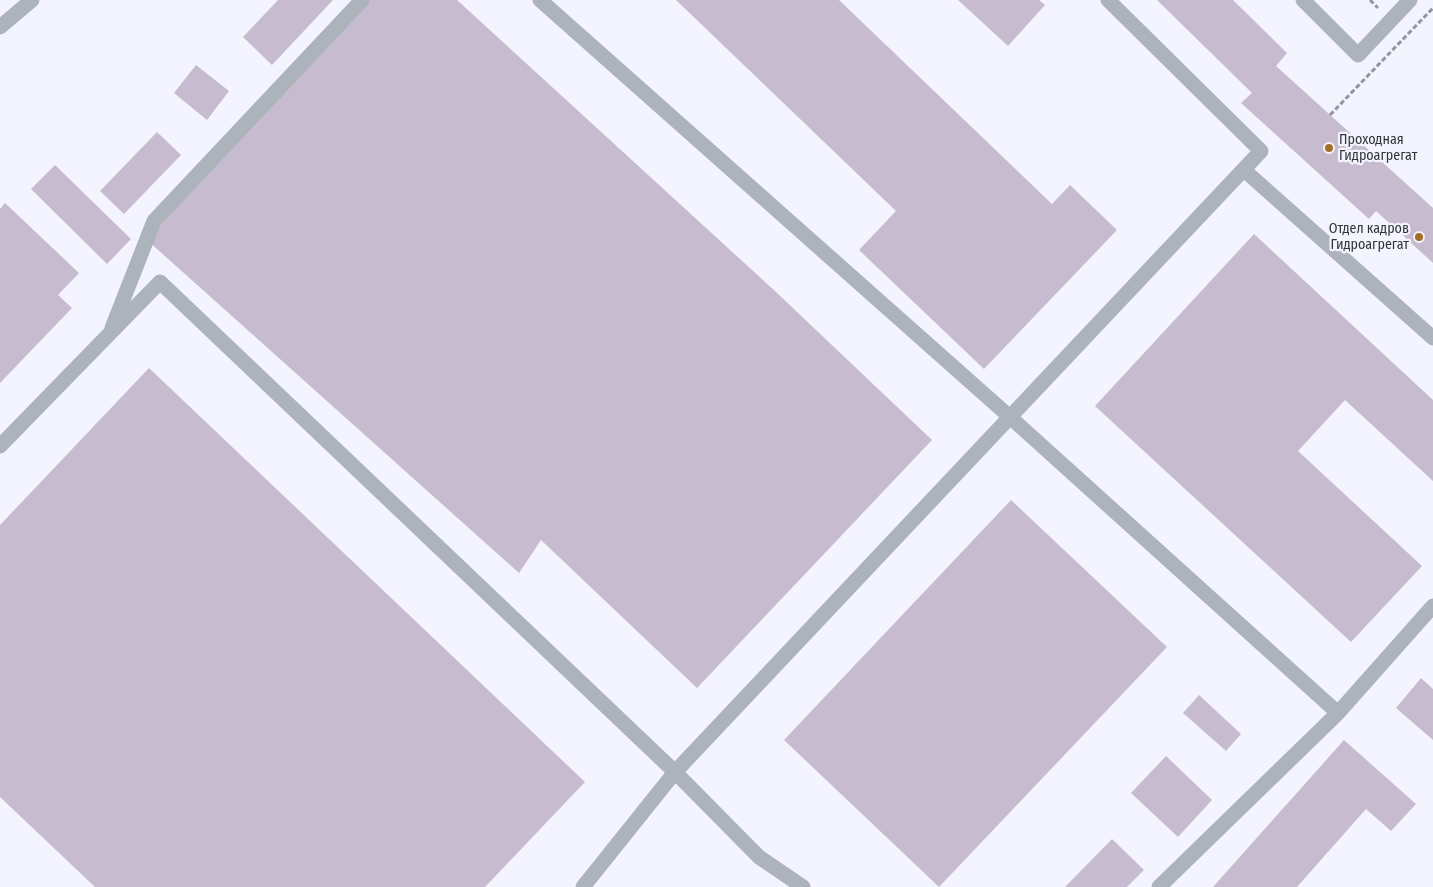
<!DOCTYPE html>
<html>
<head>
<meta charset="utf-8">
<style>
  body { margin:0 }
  canvas { display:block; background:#f3f4fe }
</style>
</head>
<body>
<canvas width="1433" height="887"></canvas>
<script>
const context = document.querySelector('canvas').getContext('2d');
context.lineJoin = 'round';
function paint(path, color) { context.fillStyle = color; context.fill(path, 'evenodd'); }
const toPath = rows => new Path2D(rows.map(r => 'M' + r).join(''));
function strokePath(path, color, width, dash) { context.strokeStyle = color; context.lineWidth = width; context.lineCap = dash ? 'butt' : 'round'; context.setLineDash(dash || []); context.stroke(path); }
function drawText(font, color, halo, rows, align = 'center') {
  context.font = font + ' "Fira Sans Condensed",sans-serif'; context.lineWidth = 4.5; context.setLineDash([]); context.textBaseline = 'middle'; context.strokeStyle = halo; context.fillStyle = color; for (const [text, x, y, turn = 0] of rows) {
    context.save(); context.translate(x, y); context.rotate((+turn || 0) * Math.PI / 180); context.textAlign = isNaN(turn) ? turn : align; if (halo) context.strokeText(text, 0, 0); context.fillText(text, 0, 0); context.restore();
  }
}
const building = toPath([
  [278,0,333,0,272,65,243,37],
  [364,0,457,0,776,292,932,440,697,688,541,540,519,573,147,240],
  [676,0,839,0,1052,204,1070,185,1117,230,984,369,859,250,896,211],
  [958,0,1039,0,1045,5,1008,46],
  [1157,0,1233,0,1287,53,1276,66,1433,208,1433,263,1376,211,1369,219,1241,103,1252,93],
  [196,65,229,91,207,120,174,93],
  [157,132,181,155,124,214,100,191],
  [55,165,131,239,107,264,31,189],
  [5,203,79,273,58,295,72,308,0,383,0,209],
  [1254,234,1433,400,1433,481,1345,400,1298,451,1422,566,1351,642,1095,406],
  [149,368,585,782,485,887,95,887,0,797,0,525],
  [1011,500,1167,647,939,887,784,740],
  [1421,678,1433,689,1433,740,1396,708],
  [1199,695,1241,734,1226,751,1183,713],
  [1344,740,1416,804,1391,831,1366,809,1297,887,1213,887],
  [1166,756,1212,800,1178,837,1131,793],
  [1112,839,1144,870,1127,887,1065,887]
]);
const path = toPath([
  [1370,0,1377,7,1378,6],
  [1330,115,1433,8]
]);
const minor = toPath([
  [540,0,1010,417,1338,713,1159,887],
  [1303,0,1358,55,1410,0],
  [0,27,32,0],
  [1244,170,1433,338],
  [112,328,154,221,362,0],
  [0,446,160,282,675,772,1261,151,1108,0],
  [1338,713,1433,606],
  [583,887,675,772,759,857,803,887]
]);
const markers = [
  [1329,148,5,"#a26d26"],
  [1419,237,5,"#a26d26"]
];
const poiNames = [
  ["Проходная",1339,140],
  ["Гидроагрегат",1339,156],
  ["Отдел кадров",1409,229,"right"],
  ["Гидроагрегат",1409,245,"right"]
];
paint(building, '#c7bbd0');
strokePath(path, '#95969f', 3, [5, 2.5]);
strokePath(minor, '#acb3bb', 15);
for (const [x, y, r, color] of markers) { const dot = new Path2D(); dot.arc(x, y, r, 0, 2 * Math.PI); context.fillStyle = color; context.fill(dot); strokePath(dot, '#f3f4fe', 2); }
drawText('14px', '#32333b', '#f3f4fe', poiNames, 'left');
</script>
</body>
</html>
